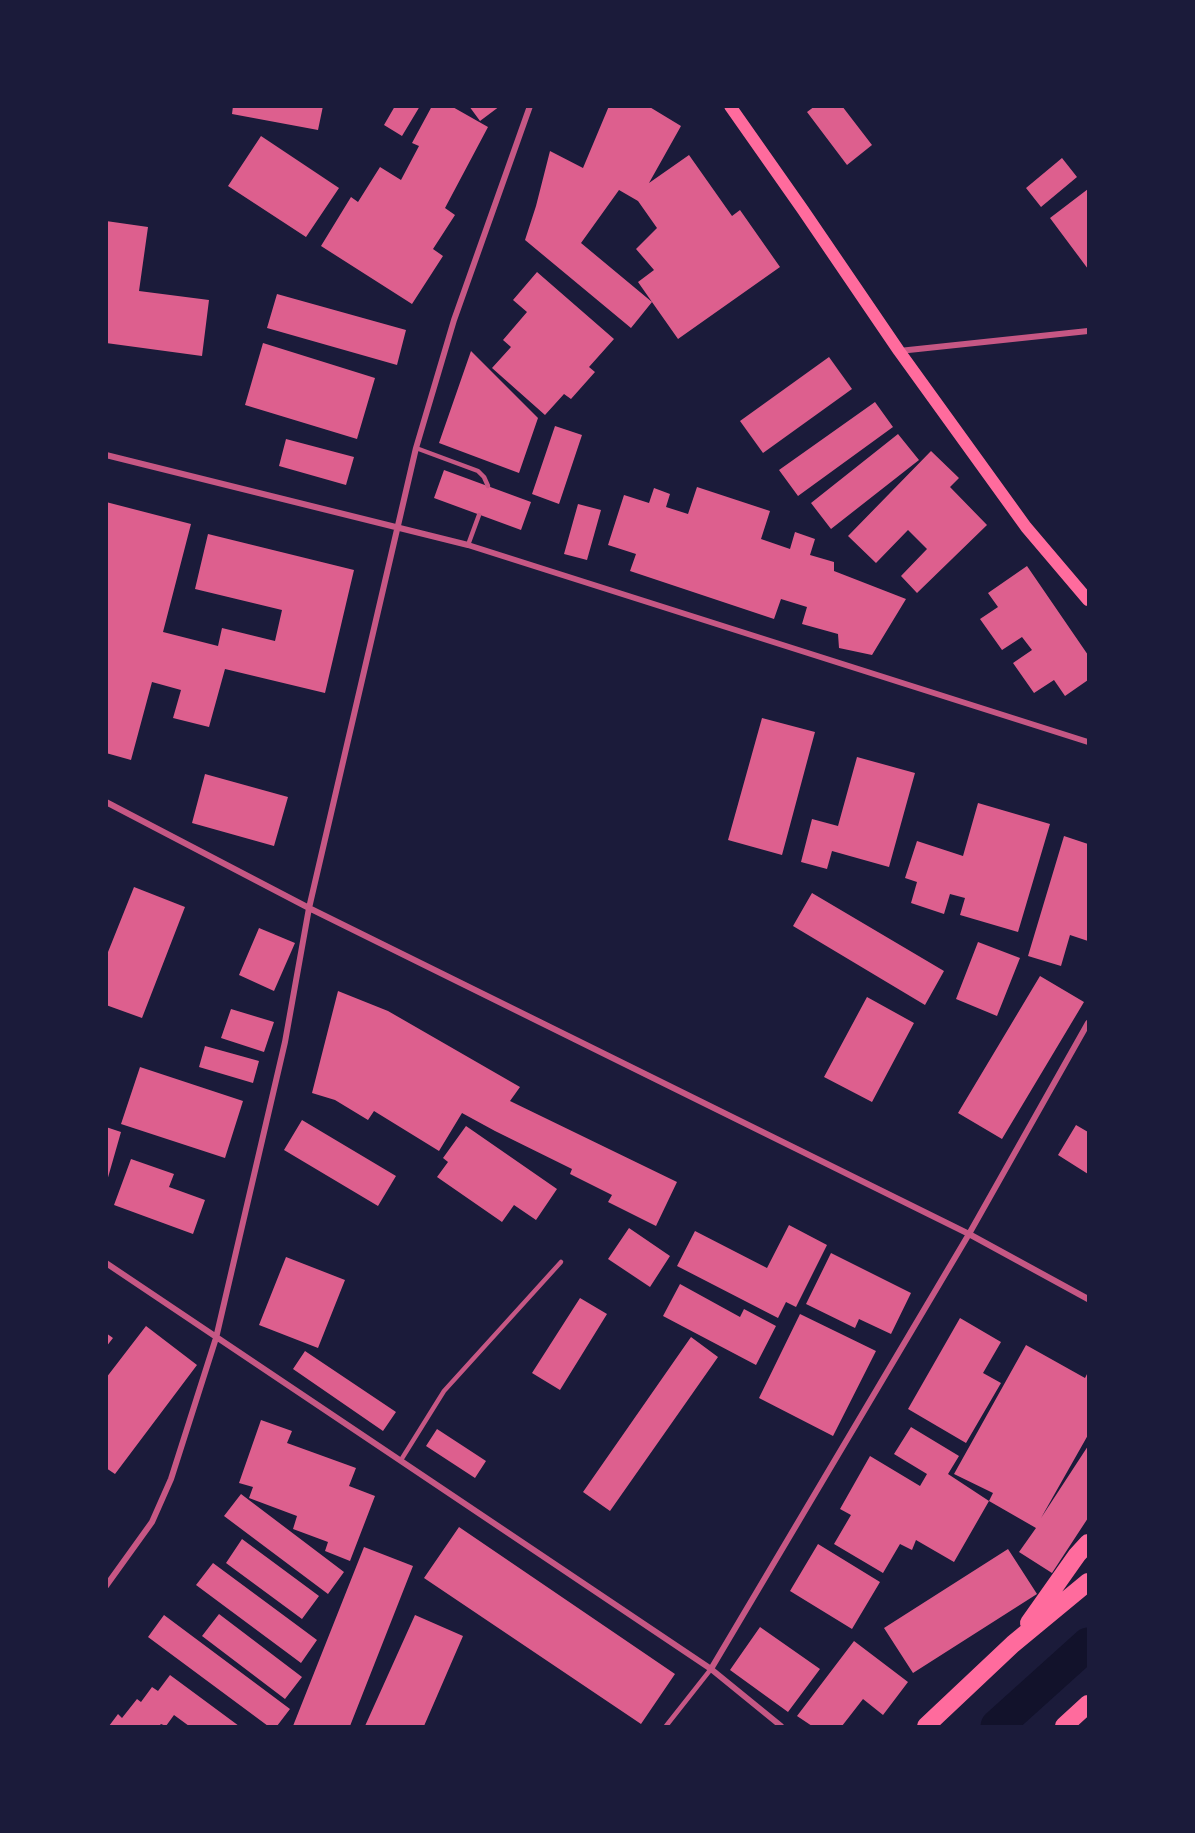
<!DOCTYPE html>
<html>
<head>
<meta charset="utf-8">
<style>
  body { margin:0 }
  #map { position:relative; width:1195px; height:1833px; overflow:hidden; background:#1b1b3a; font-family:"Varela Round",sans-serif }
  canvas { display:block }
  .frame { position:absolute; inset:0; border:108px solid #1b1b3a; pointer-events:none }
</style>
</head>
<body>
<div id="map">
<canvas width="1195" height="1833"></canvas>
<div class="frame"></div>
</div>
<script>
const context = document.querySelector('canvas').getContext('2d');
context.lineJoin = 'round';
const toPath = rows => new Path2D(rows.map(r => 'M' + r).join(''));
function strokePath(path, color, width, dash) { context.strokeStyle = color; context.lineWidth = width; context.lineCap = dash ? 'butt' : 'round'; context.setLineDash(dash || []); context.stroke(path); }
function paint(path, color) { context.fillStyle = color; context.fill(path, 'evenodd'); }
const canal = toPath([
  [997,1726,1088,1644]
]);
const building = toPath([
  [233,106,323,106,318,130,232,114],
  [395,106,420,106,402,136,384,125],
  [432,106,451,106,488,127,445,208,455,215,433,249,443,256,412,304,321,246,351,197,358,202,380,167,401,180,419,146,412,143],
  [469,106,500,106,480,121],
  [609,106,648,106,681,126,649,183,689,155,732,216,740,210,780,267,678,339,652,302,631,328,525,240,536,206,550,151,583,168],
  [619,190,638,201,657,228,636,249,654,270,638,282,652,302,581,243],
  [815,106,842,106,872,145,847,165,807,112],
  [261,136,339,188,306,237,228,186],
  [1062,158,1077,177,1041,207,1026,188],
  [1088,189,1088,269,1050,218],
  [106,221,148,227,139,291,209,300,202,356,106,343],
  [537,272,614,339,589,367,595,372,571,399,564,394,545,415,492,368,511,347,503,340,527,312,513,300],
  [277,294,406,330,397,365,267,328],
  [263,343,375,378,357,439,245,405],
  [471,351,538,418,519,473,439,443],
  [829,357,852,389,763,453,740,421],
  [875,402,893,427,798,496,779,470],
  [555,426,582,435,559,504,532,494],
  [898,434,919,460,831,529,811,503],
  [286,439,354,457,346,485,279,466],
  [931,451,959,478,950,487,987,525,917,593,901,576,927,549,908,530,876,563,848,536],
  [444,470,531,502,521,530,434,498],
  [697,487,770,511,761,539,790,549,795,532,815,539,810,555,834,562,834,571,906,599,872,655,839,648,838,634,802,624,807,607,781,599,774,619,630,571,636,554,608,545,624,495,649,503,654,488,670,494,666,507,688,514],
  [106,502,191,524,163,632,218,646,222,628,275,641,282,610,195,589,208,534,354,570,325,693,225,669,209,727,173,718,181,690,152,682,131,760,106,753],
  [578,504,601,510,587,560,564,554],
  [1027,566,1088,655,1088,680,1065,696,1054,680,1034,693,1013,663,1032,650,1022,637,1002,650,980,619,998,607,988,593],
  [762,718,815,732,782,855,728,840],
  [857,757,915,773,889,867,832,851,827,869,801,862,812,819,838,826],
  [205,774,288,797,274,846,192,823],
  [978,803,1050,824,1018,932,960,915,965,898,950,894,944,914,911,903,917,882,905,878,917,841,963,856],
  [1064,836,1088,844,1088,941,1070,935,1061,966,1028,956],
  [134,887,185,907,142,1018,106,1005,106,957],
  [812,893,944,971,925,1005,793,926],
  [259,928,295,943,274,991,239,975],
  [978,942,1020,958,997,1016,956,999],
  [1040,976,1084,1002,1002,1139,958,1113],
  [338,991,388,1011,520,1087,510,1101,677,1182,656,1226,608,1202,612,1195,570,1174,572,1169,495,1131,462,1113,439,1151,374,1111,368,1120,335,1100,312,1093],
  [867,997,914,1023,872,1102,824,1077],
  [231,1009,274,1022,264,1052,221,1038],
  [205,1046,259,1061,253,1083,199,1067],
  [140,1067,243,1101,225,1158,121,1124],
  [302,1120,396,1176,378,1206,284,1150],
  [1076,1125,1088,1132,1088,1174,1058,1155],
  [466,1126,557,1189,536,1220,514,1205,502,1222,437,1177,448,1162,443,1158],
  [106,1127,121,1132,107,1181,106,1181],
  [131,1159,174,1174,169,1187,205,1200,193,1234,114,1205],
  [789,1225,827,1245,796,1307,786,1302,778,1318,677,1266,695,1231,767,1268],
  [629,1228,670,1256,650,1287,608,1259],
  [831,1253,911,1293,891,1334,859,1319,855,1328,806,1304],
  [286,1257,345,1280,318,1348,259,1325],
  [680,1284,740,1317,744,1309,776,1326,756,1365,663,1316],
  [580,1298,607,1314,560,1390,532,1373],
  [800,1314,876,1351,833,1436,759,1398],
  [960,1318,1001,1342,983,1373,1001,1383,966,1443,908,1409],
  [146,1326,197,1365,115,1474,106,1468,106,1378],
  [106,1333,113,1338,106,1347],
  [691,1337,718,1357,610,1511,583,1492],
  [1026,1345,1085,1378,1088,1372,1088,1435,1041,1518,1088,1446,1088,1518,1052,1573,1019,1552,1036,1528,989,1501,993,1493,954,1474],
  [305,1351,396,1412,383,1431,293,1369],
  [261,1420,292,1431,287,1443,356,1468,349,1486,375,1496,350,1561,325,1551,328,1542,293,1529,297,1516,249,1498,253,1487,239,1483],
  [911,1427,959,1456,948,1474,989,1501,954,1562,916,1540,912,1550,900,1544,883,1573,834,1544,851,1515,840,1509,870,1456,920,1486,927,1474,894,1454],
  [437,1429,486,1461,475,1478,426,1446],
  [241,1494,344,1572,328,1594,224,1516],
  [459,1527,675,1674,641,1724,424,1578],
  [242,1539,319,1596,302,1619,226,1563],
  [818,1544,880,1582,852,1629,790,1591],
  [364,1547,413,1566,350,1726,293,1726],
  [1008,1549,1037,1594,913,1673,884,1628],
  [213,1563,317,1640,301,1663,196,1585],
  [219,1614,302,1677,285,1699,202,1636],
  [164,1615,290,1709,277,1726,268,1726,148,1637],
  [415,1615,463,1636,424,1726,365,1726],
  [760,1627,820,1669,788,1712,730,1670],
  [854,1641,908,1682,883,1715,863,1699,842,1726,812,1726,797,1716],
  [170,1675,239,1726,189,1726,174,1715,166,1726,161,1724,159,1726,109,1726,118,1714,122,1718,137,1699,141,1702,152,1687,158,1691]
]);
const service = toPath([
  [416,448,478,471,484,477,488,486],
  [468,545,479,515],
  [401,1460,444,1391,561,1262],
  [666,1726,711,1669]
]);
const minor = toPath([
  [899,351,1088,331],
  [106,455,468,545,1088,742],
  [106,802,309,908,969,1234,1088,1299],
  [106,1263,711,1669,781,1726],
  [106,1586,152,1522,171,1479,216,1338,285,1042,309,908,416,448,454,320,530,106],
  [711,1669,969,1234,1088,1023]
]);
const secondary = toPath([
  [730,106,803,210,899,351,1026,527,1088,600]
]);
const motorway = toPath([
  [1029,1623,1077,1555,1088,1543],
  [926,1726,1013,1644,1088,1582],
  [1064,1726,1088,1704]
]);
strokePath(canal, '#12122b', 33);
paint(building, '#dd5f8e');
strokePath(service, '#c65784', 4.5);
strokePath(minor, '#c65784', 6);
strokePath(secondary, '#ff6b9d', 12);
strokePath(motorway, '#ff6b9d', 18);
</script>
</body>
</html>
